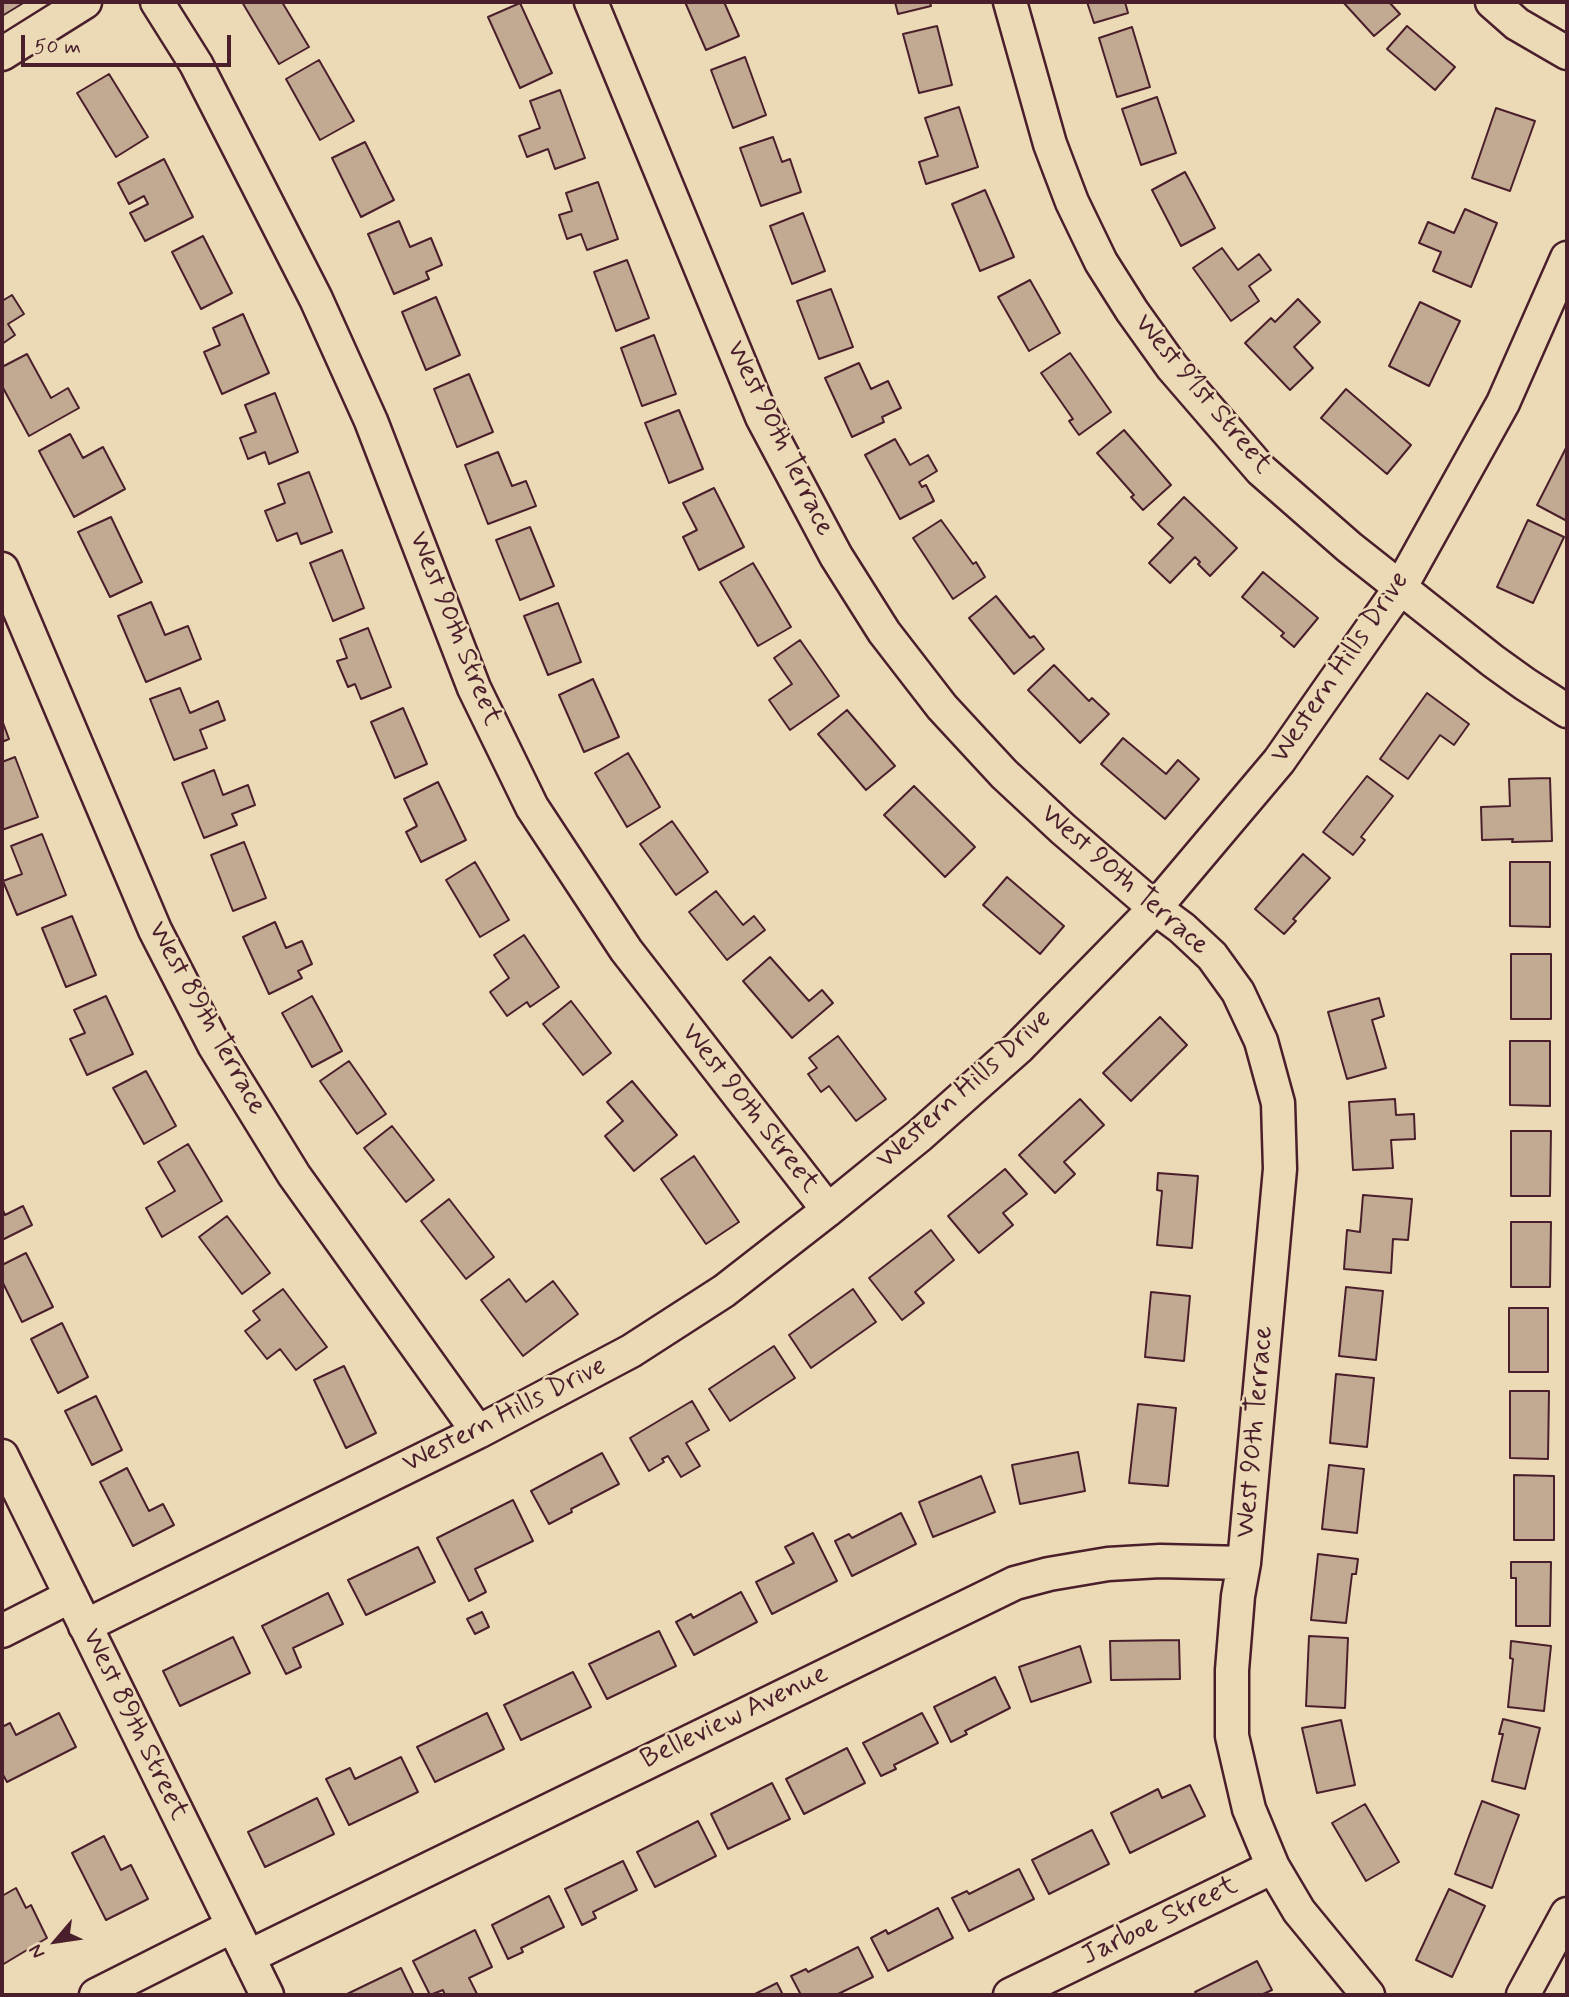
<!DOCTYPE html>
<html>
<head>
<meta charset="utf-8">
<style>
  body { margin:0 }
  #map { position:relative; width:1569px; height:1997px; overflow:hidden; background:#ecdab7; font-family:Mynerve,sans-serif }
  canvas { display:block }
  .frame { position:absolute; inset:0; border:4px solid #4a1f2b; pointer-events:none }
  .north { position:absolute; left:21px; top:1906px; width:70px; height:70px; -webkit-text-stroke:5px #ecdab7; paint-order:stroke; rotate:241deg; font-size:19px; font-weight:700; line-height:28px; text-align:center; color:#4a1f2b }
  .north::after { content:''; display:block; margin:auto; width:24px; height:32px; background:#4a1f2b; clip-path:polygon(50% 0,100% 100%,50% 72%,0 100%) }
  .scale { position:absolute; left:21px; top:35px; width:210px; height:32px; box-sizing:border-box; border:4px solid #4a1f2b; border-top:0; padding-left:9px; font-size:21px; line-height:24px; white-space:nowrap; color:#4a1f2b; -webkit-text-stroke:5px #ecdab7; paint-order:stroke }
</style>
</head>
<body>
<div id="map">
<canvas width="1569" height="1997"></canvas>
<div class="frame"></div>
<div class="north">N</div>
<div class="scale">50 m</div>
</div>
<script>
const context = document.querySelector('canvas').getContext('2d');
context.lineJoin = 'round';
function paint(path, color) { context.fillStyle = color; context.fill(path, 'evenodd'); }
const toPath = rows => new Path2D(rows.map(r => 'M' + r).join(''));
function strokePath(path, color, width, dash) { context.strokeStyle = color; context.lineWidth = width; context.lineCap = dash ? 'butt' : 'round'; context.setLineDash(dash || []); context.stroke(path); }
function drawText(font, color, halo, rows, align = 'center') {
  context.font = font + ' Mynerve,sans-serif'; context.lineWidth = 5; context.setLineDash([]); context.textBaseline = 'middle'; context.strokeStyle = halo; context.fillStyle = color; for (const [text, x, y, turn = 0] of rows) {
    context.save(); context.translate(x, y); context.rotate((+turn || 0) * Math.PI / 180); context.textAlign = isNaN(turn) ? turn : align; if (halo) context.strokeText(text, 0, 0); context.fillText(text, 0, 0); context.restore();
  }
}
const building = toPath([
  [2,2,25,2,2,16,2,2],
  [242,2,282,2,309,47,279,64,242,2],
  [685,2,724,2,739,36,706,50,685,2],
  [895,2,930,2,931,6,898,14,895,2],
  [1087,2,1125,2,1128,13,1094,23,1087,2],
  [1343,2,1389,2,1400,14,1374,36,1343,2],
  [520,3,552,73,520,88,488,17,520,3],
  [937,26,952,85,919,93,903,34,937,26],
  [1407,26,1455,67,1435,90,1387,49,1407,26],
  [1132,27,1150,87,1117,97,1099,38,1132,27],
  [745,57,766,115,733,128,711,70,745,57],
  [319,60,354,121,320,140,286,79,319,60],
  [109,74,148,137,116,157,77,93,109,74],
  [560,90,585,158,555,169,548,149,527,157,519,136,540,128,530,101,560,90],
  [1157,97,1176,153,1141,165,1122,109,1157,97],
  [959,107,978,167,926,184,919,162,938,156,925,118,959,107],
  [1496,108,1535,121,1510,191,1472,178,1496,108],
  [773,137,782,162,790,159,801,192,761,206,740,148,773,137],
  [365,142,394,200,361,217,332,158,365,142],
  [164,159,193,217,145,241,130,213,148,204,144,196,129,204,118,183,164,159],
  [1185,172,1215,228,1181,246,1152,190,1185,172],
  [598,182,618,239,587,250,581,234,567,239,559,215,572,211,566,193,598,182],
  [985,190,1014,257,980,271,952,204,985,190],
  [1465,209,1497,223,1471,287,1433,271,1441,252,1419,243,1428,222,1454,233,1465,209],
  [803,213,825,271,792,284,770,226,803,213],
  [399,221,410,247,431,238,442,265,426,272,429,279,394,294,368,234,399,221],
  [203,236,232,293,201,309,172,252,203,236],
  [1222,248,1238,270,1259,254,1271,270,1249,286,1259,301,1231,321,1193,268,1222,248],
  [627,260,649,318,616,331,594,272,627,260],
  [1030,280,1060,333,1029,351,998,297,1030,280],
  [831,289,853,347,819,359,797,301,831,289],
  [12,295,24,314,8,324,15,335,2,344,2,301,12,295],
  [436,297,460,355,426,370,402,312,436,297],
  [1298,299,1320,322,1294,347,1313,368,1290,390,1245,343,1271,318,1275,322,1298,299],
  [1420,302,1460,321,1429,386,1389,366,1420,302],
  [243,314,269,373,222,394,204,352,220,345,213,328,243,314],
  [654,335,676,394,642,406,621,348,654,335],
  [1070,353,1111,412,1079,435,1069,421,1073,419,1041,373,1070,353],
  [27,354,51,398,68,388,79,408,29,436,2,386,2,367,27,354],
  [859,363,871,389,888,381,901,408,882,417,884,422,852,437,825,378,859,363],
  [469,374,493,432,457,447,434,389,469,374],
  [1346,389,1411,445,1387,474,1321,418,1346,389],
  [275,393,298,452,269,464,265,452,248,459,240,438,256,432,245,405,275,393],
  [679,410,703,469,669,483,645,423,679,410],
  [1124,430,1171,485,1143,510,1131,497,1134,495,1097,453,1124,430],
  [70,434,83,458,103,447,125,489,74,517,39,451,70,434],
  [895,439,910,465,928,455,937,471,919,482,922,487,926,485,934,501,900,519,865,455,895,439],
  [1567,446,1567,521,1537,505,1567,446],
  [498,452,512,486,526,481,536,506,488,524,465,465,498,452],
  [309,472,332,532,301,544,297,533,277,541,265,511,285,503,278,484,309,472],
  [714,488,744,547,699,570,683,537,697,530,683,503,714,488],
  [1184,497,1237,548,1210,576,1198,564,1200,562,1195,557,1170,583,1149,563,1173,538,1158,524,1184,497],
  [111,517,142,582,110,597,78,532,111,517],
  [941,520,973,564,976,562,985,577,953,599,913,538,941,520],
  [1528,520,1564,537,1533,603,1497,587,1528,520],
  [530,527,554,586,520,600,496,540,530,527],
  [342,550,364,608,333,621,310,563,342,550],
  [753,563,791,627,758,646,720,582,753,563],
  [1263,572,1318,618,1294,647,1281,636,1284,633,1242,597,1263,572],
  [996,596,1030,638,1034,636,1044,649,1014,674,969,618,996,596],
  [151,602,165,635,188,626,201,659,146,682,118,616,151,602],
  [558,603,581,662,548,675,524,616,558,603],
  [368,628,391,687,361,699,355,684,348,687,337,661,347,658,340,639,368,628],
  [800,640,839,696,790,730,769,700,792,684,774,658,800,640],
  [1054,665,1089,701,1092,698,1109,714,1080,743,1028,690,1054,665],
  [593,679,619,737,584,752,559,695,593,679],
  [180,688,190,713,218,701,225,720,200,730,207,748,174,760,150,699,180,688],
  [1427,693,1469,724,1454,745,1440,735,1408,779,1380,759,1427,693],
  [403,708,427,764,395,778,371,722,403,708],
  [847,710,895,766,866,790,818,734,847,710],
  [2,720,9,739,2,742,2,720],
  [1123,738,1166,774,1178,760,1199,779,1165,819,1101,764,1123,738],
  [628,753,660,807,627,827,595,773,628,753],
  [15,757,38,817,2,830,2,762,15,757],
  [214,770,223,795,248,785,255,805,232,814,237,825,204,838,182,783,214,770],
  [1367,776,1393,796,1361,837,1365,840,1353,855,1323,832,1367,776],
  [1550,778,1552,841,1512,842,1513,839,1482,840,1481,807,1510,806,1509,779,1550,778],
  [438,782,466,840,421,862,406,832,417,826,404,799,438,782],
  [914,786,975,847,945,877,884,815,914,786],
  [672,821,708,872,676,895,640,844,672,821],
  [42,834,66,895,17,915,3,881,22,874,11,846,42,834],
  [244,842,266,898,233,911,211,855,244,842],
  [1303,854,1330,878,1293,919,1296,921,1284,934,1255,909,1303,854],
  [475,862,509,920,480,937,446,880,475,862],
  [1510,862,1550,862,1550,927,1510,926,1510,862],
  [1007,877,1064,926,1040,954,983,905,1007,877],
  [716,891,743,925,754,916,765,930,727,960,689,912,716,891],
  [72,916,96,975,66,987,42,928,72,916],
  [275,922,286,948,302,941,312,964,298,971,302,978,269,994,243,937,275,922],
  [524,935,559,987,530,1007,527,1002,507,1016,490,992,509,978,494,955,524,935],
  [1511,954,1551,954,1551,1019,1511,1019,1511,954],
  [770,957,809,1001,822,990,833,1003,792,1038,743,981,770,957],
  [106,996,133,1054,87,1075,70,1039,85,1033,74,1010,106,996],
  [312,996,342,1051,312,1067,282,1013,312,996],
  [1379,998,1384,1016,1372,1020,1386,1068,1347,1079,1328,1012,1379,998],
  [571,1001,611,1053,583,1075,543,1024,571,1001],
  [1160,1017,1187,1045,1131,1101,1103,1073,1160,1017],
  [838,1036,886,1099,856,1121,829,1086,821,1092,808,1074,817,1068,809,1058,838,1036],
  [1510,1041,1550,1041,1550,1106,1510,1105,1510,1041],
  [349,1061,386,1114,357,1134,320,1081,349,1061],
  [146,1071,176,1126,144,1144,113,1088,146,1071],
  [632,1081,677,1135,634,1171,605,1136,623,1121,607,1102,632,1081],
  [1080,1099,1104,1125,1064,1162,1075,1174,1055,1193,1019,1155,1080,1099],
  [1395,1099,1396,1115,1414,1114,1415,1139,1391,1140,1393,1168,1353,1170,1349,1102,1395,1099],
  [392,1126,434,1180,406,1202,364,1148,392,1126],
  [1511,1131,1551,1131,1550,1196,1511,1196,1511,1131],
  [188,1144,222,1201,162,1237,146,1208,175,1191,158,1162,188,1144],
  [694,1156,739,1222,706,1244,661,1179,694,1156],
  [1005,1169,1027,1194,1003,1213,1013,1225,979,1253,948,1216,1005,1169],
  [1158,1173,1198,1176,1192,1248,1157,1245,1162,1191,1157,1190,1158,1173],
  [1363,1195,1412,1199,1408,1240,1393,1239,1391,1273,1344,1269,1347,1230,1360,1232,1363,1195],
  [449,1199,494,1257,466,1279,421,1221,449,1199],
  [23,1206,32,1225,2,1240,2,1208,5,1215,23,1206],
  [227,1216,270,1273,242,1294,199,1237,227,1216],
  [1511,1222,1551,1222,1550,1287,1511,1287,1511,1222],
  [931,1230,954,1260,915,1292,924,1303,902,1320,869,1278,931,1230],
  [26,1253,53,1307,22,1322,2,1281,2,1265,26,1253],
  [509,1279,526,1302,553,1281,578,1314,523,1356,481,1300,509,1279],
  [1346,1287,1383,1291,1376,1360,1339,1356,1346,1287],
  [283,1289,327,1347,296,1370,280,1349,267,1359,245,1331,260,1320,253,1311,283,1289],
  [853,1289,876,1322,811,1368,789,1335,853,1289],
  [1151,1292,1190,1296,1184,1361,1145,1357,1151,1292],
  [1509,1308,1548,1308,1548,1372,1509,1372,1509,1308],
  [62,1323,88,1377,58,1393,31,1339,62,1323],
  [774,1346,795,1378,730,1421,709,1389,774,1346],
  [344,1366,376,1433,346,1448,314,1380,344,1366],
  [1336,1374,1374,1378,1367,1447,1330,1443,1336,1374],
  [1510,1391,1549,1391,1548,1459,1510,1458,1510,1391],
  [96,1396,122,1450,92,1465,65,1411,96,1396],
  [692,1401,709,1430,686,1443,700,1466,681,1477,668,1456,662,1459,664,1462,649,1471,630,1438,692,1401],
  [1138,1404,1176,1408,1168,1486,1129,1483,1138,1404],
  [1078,1452,1085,1491,1020,1504,1012,1465,1078,1452],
  [602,1453,619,1484,571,1509,572,1512,549,1524,531,1491,602,1453],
  [1329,1465,1364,1469,1357,1533,1322,1529,1329,1465],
  [127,1468,149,1511,163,1504,174,1525,133,1546,100,1482,127,1468],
  [1514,1475,1554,1476,1554,1540,1514,1540,1514,1475],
  [981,1476,995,1512,933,1537,919,1502,981,1476],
  [513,1500,533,1541,475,1569,486,1592,469,1601,437,1538,513,1500],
  [901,1513,916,1544,852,1576,835,1541,849,1534,852,1538,901,1513],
  [813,1533,837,1581,772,1614,756,1582,794,1563,785,1547,813,1533],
  [418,1547,435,1582,366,1615,348,1580,418,1547],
  [1318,1554,1358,1559,1356,1574,1352,1574,1346,1623,1311,1620,1318,1554],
  [1511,1562,1551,1562,1550,1626,1516,1626,1516,1578,1511,1578,1511,1562],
  [741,1592,757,1622,694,1655,676,1622,691,1614,693,1618,741,1592],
  [328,1593,343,1624,293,1648,301,1667,286,1674,262,1626,328,1593],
  [482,1612,489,1627,475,1634,467,1619,482,1612],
  [659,1631,676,1666,607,1699,589,1664,659,1631],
  [1309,1636,1348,1638,1345,1708,1306,1706,1309,1636],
  [233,1637,250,1673,180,1706,163,1671,233,1637],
  [1179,1640,1180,1679,1111,1680,1110,1641,1179,1640],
  [1511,1641,1551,1646,1544,1711,1508,1707,1513,1659,1510,1658,1511,1641],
  [1080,1646,1091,1682,1031,1702,1019,1667,1080,1646],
  [573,1672,591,1707,521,1740,504,1705,573,1672],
  [995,1677,1010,1708,965,1731,967,1734,951,1742,934,1707,995,1677],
  [59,1713,76,1747,7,1782,2,1773,2,1727,10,1723,16,1735,59,1713],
  [487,1713,504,1749,435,1782,417,1747,487,1713],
  [922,1713,938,1743,894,1765,896,1769,881,1776,863,1743,922,1713],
  [1503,1719,1540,1728,1525,1789,1492,1781,1503,1734,1499,1734,1503,1719],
  [1341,1720,1355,1785,1317,1793,1302,1728,1341,1720],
  [847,1748,865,1783,804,1814,786,1779,847,1748],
  [401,1757,418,1792,349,1825,326,1779,350,1768,355,1779,401,1757],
  [772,1783,790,1819,728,1849,711,1814,772,1783],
  [1190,1785,1205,1816,1130,1853,1111,1813,1158,1789,1162,1798,1190,1785],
  [317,1798,334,1834,265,1867,248,1832,317,1798],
  [1482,1801,1519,1815,1492,1888,1455,1874,1482,1801],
  [1365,1804,1399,1862,1366,1881,1332,1823,1365,1804],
  [698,1821,716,1856,655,1887,637,1852,698,1821],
  [1092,1830,1109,1864,1049,1894,1032,1860,1092,1830],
  [104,1836,121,1870,131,1865,148,1899,106,1920,72,1853,104,1836],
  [623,1861,637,1890,593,1912,596,1918,582,1925,565,1889,623,1861],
  [1019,1869,1034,1899,969,1931,952,1898,967,1891,969,1894,1019,1869],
  [16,1888,26,1908,31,1905,47,1938,2,1965,2,1896,16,1888],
  [1449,1889,1485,1906,1452,1977,1416,1960,1449,1889],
  [549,1896,564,1927,521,1948,523,1952,508,1959,492,1925,549,1896],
  [938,1908,953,1938,888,1971,871,1938,886,1930,888,1934,938,1908],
  [475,1930,492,1967,469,1978,477,1994,445,1995,443,1990,430,1995,413,1961,475,1930],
  [858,1947,873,1977,836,1995,801,1995,791,1976,806,1969,808,1972,858,1947],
  [1257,1961,1272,1990,1261,1995,1197,1995,1195,1992,1257,1961],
  [401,1968,414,1995,345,1995,401,1968],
  [777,1983,783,1995,753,1995,777,1983]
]);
const minor = toPath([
  [157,2,196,64,316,299,371,421,474,688,532,807,626,950,828,1210],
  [591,2,762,417,836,556,884,632,942,707,1004,774,1063,829,1155,908,1182,928,1212,956,1238,992,1261,1041,1278,1103,1280,1169,1244,1563,1238,1596,1232,1670,1232,1736,1249,1809,1273,1867,1299,1911,1368,1995],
  [1010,2,1050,144,1072,202,1101,262,1132,311,1172,367,1261,470,1349,547,1493,661,1525,684,1567,711],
  [1492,2,1517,24,1567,53],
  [2,54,85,2],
  [2,569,155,930,214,1045,294,1175,478,1432],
  [2,1456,267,1995],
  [85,1626,478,1432,631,1351,724,1291,828,1210,919,1136,1018,1048,1155,908,1279,761,1400,588,1503,403,1567,258],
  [2,1631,71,1596],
  [248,1957,1015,1583,1049,1574,1108,1564,1160,1561,1244,1563],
  [96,1995,233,1926],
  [1010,1995,1273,1867],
  [1523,1995,1567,1914]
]);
const streetNames = [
  ["West 91st Street",1202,395,50],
  ["West 90th Terrace",779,439,64],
  ["West 90th Street",454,629,68],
  ["Western Hills Drive",1341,668,-56],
  ["West 90th Terrace",1124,881,41],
  ["West 89th Terrace",206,1019,61],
  ["Western Hills Drive",965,1090,-42],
  ["West 90th Street",749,1109,52],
  ["Western Hills Drive",505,1416,-27],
  ["West 90th Terrace",1256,1432,-85],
  ["Belleview Avenue",735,1718,-26],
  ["West 89th Street",134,1725,64],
  ["Jarboe Street",1160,1922,-26]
];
paint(building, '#c1a992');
strokePath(building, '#4a1f2b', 2);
strokePath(minor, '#4a1f2b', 37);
strokePath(minor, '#ecdab7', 32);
drawText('28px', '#4a1f2b', '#ecdab7', streetNames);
</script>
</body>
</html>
